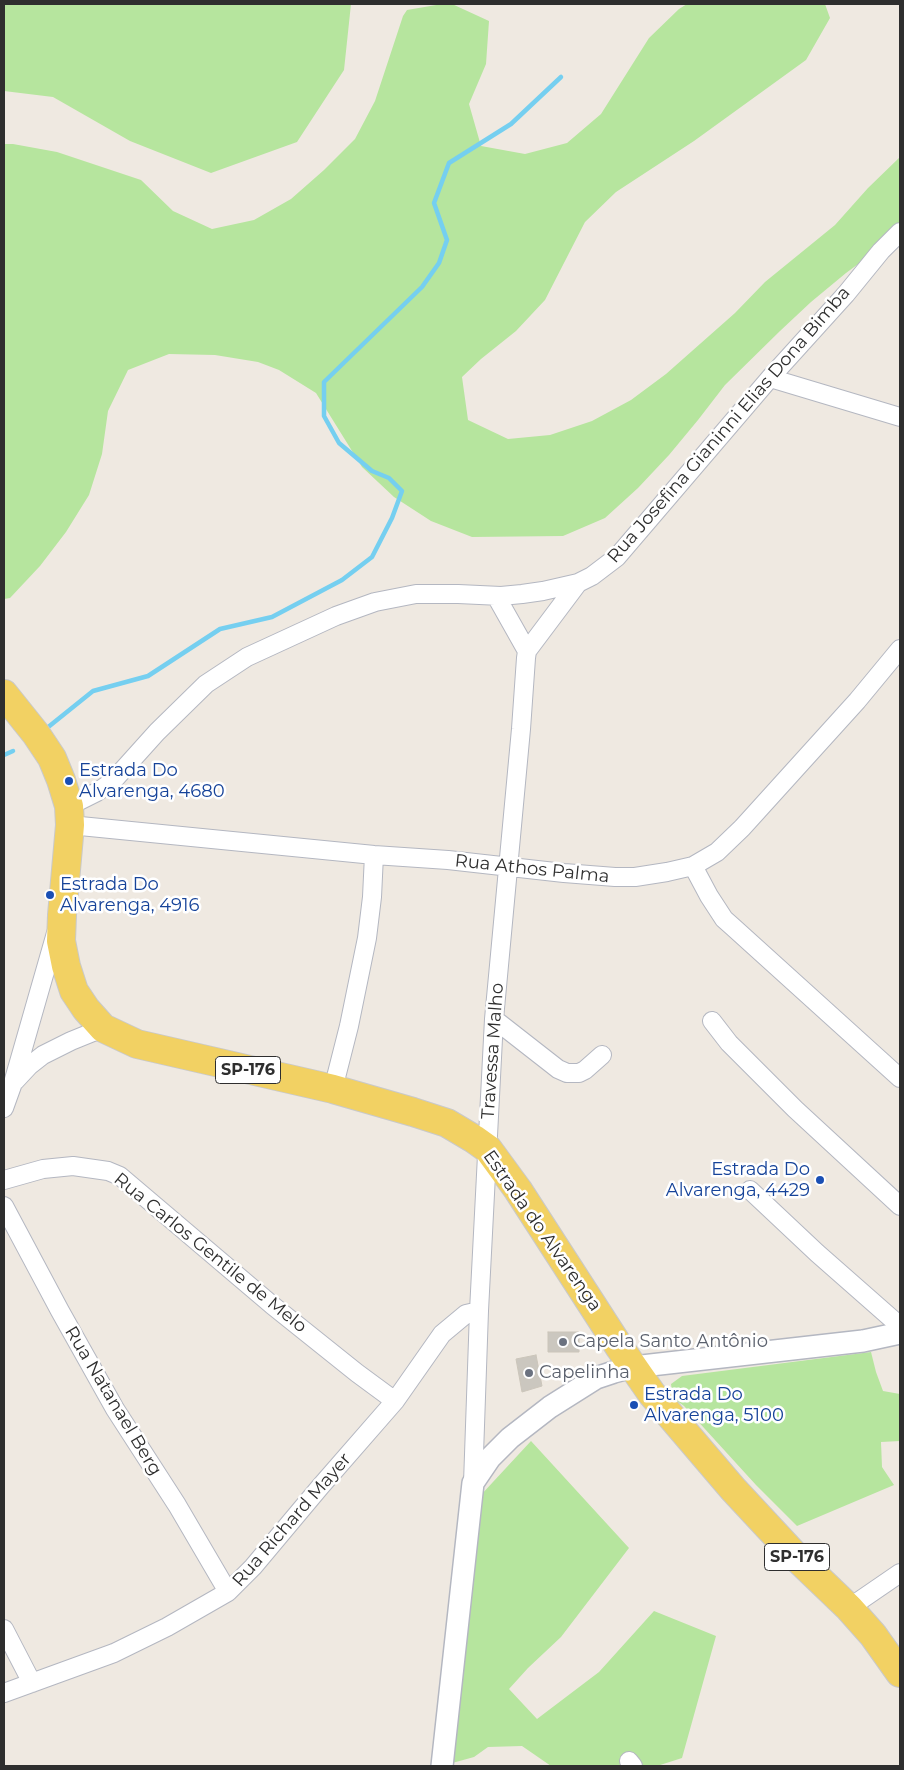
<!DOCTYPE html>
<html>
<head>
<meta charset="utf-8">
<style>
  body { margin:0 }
  #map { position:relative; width:904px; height:1770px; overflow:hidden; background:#efe9e1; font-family:Montserrat,sans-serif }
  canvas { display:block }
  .frame { position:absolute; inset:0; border:5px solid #2e2e2e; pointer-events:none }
</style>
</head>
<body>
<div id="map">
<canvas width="904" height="1770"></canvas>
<div class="frame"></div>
</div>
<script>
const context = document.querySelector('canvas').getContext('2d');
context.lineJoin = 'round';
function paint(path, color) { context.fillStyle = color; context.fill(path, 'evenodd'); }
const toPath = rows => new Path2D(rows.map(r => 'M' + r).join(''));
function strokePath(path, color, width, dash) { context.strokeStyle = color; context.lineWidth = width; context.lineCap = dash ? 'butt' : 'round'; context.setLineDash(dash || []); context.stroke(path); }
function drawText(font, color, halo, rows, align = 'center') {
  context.font = font + ' Montserrat,sans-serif'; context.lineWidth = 5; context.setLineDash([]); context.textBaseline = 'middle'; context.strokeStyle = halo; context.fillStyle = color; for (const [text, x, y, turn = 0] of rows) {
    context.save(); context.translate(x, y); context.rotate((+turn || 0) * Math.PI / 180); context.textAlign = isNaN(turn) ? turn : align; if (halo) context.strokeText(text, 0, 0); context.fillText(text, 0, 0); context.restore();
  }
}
const green = toPath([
  [4,4,351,4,344,70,297,142,211,173,130,141,53,97,4,91],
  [442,4,452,4,489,21,486,64,469,104,481,146,525,154,567,143,601,114,649,38,679,9,687,4,825,4,830,18,806,60,694,141,616,192,585,222,545,300,516,331,481,359,462,377,468,420,508,439,550,435,592,421,631,400,666,374,735,313,765,282,835,225,868,188,900,157,900,233,846,273,811,302,780,331,725,385,698,420,669,455,638,488,605,518,563,536,472,537,431,521,394,497,362,467,316,393,279,370,258,362,215,355,169,354,128,370,108,411,102,454,89,495,66,532,40,566,10,598,4,599,4,144,13,144,57,152,141,180,173,211,212,229,254,220,291,199,324,170,355,139,375,101,403,16,407,10],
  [871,1352,876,1372,883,1391,900,1394,900,1441,881,1442,882,1467,894,1485,797,1526,756,1485,684,1406,673,1398,671,1384,682,1376],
  [531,1441,629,1548,561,1637,528,1668,509,1689,537,1719,599,1672,654,1611,716,1636,682,1758,657,1766,551,1766,522,1746,488,1747,474,1757,445,1765,480,1496]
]);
const stream = toPath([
  [47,728,93,691,148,676,220,629,272,617,342,580,372,557,392,518,402,491,389,478,372,471,339,443,324,416,324,382,422,287,439,263,447,240,434,203,449,163,511,124,561,77],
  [4,755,13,751]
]);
const building = toPath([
  [548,1332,579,1332,579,1352,548,1352,548,1332],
  [536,1355,542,1386,522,1392,516,1359,536,1355]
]);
const minor = toPath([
  [770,378,900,417],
  [496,596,527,651],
  [69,806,97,792,112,782,157,732,206,684,247,657,336,616,375,602,416,594,458,594,501,596,522,594,543,591,578,583,592,576,617,557,770,378,846,294,881,251,900,232],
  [70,825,374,855,448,860,564,873,615,877,635,877,667,872,693,866,717,852,742,828,857,701,900,649],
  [693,866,709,896,724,919,733,927,900,1078],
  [494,1019,558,1069,567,1073,579,1073,585,1070,602,1055],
  [712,1021,729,1043,795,1109,900,1206],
  [15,1081,29,1066,43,1055,71,1041,103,1028],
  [333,1089,349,1026,367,938,372,897,374,855],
  [4,1108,13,1083,56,933],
  [4,1180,43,1169,73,1166,108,1171,120,1176,272,1305,357,1373,395,1401],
  [750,1190,817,1253,900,1326],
  [4,1206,60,1311,115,1409,177,1505,228,1592],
  [473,1483,479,1311,494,1019,521,729,526,658,527,651,578,583],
  [849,1608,900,1573],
  [4,1629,32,1683],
  [4,1693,114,1653,167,1627,228,1592,253,1567,320,1487,395,1401,442,1334,466,1314,479,1311],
  [629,1761,633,1766]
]);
const tertiary = toPath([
  [442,1766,473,1483,490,1458,510,1438,550,1407,596,1378,614,1372,633,1367,863,1341,900,1333]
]);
const primary = toPath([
  [4,694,36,734,52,758,61,780,69,806,70,825,62,915,61,941,66,966,74,991,86,1009,103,1028,137,1044,333,1089,413,1112,447,1123,474,1139,488,1149,518,1190,620,1348,652,1394,733,1489,800,1561,849,1608,873,1635,900,1673]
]);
const markers = [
  [69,781,5,"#1a4fb4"],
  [50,895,5,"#1a4fb4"],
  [820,1180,5,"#1a4fb4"],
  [563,1342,5,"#6b7280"],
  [529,1373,5,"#6b7280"],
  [634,1405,5,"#1a4fb4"]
];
const shields = [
  [248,1070,65],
  [797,1557,65]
];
const shieldNames = [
  ["SP-176",248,1070],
  ["SP-176",797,1557]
];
const streetNames = [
  ["Rua Josefina Gianinni Elias Dona Bimba",729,425,-49],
  ["Rua Athos Palma",532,869,6],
  ["Travessa Malho",493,1051,-86],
  ["Estrada do Alvarenga",542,1231,55],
  ["Rua Carlos Gentile de Melo",210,1253,39],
  ["Rua Natanael Berg",113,1401,59],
  ["Rua Richard Mayer",292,1520,-49]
];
const transitNames = [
  ["Estrada Do",79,771],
  ["Alvarenga, 4680",79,792],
  ["Estrada Do",60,885],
  ["Alvarenga, 4916",60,906],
  ["Estrada Do",810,1170,"right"],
  ["Alvarenga, 4429",810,1191,"right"],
  ["Estrada Do",644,1395],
  ["Alvarenga, 5100",644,1416]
];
const worshipNames = [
  ["Capela Santo Antônio",573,1342],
  ["Capelinha",539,1373]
];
paint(green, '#b6e59e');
strokePath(stream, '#75cff0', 4.5);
paint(building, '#cbc7bf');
strokePath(building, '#cbc5ba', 1);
strokePath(minor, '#b4b7c1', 20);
strokePath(tertiary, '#b4b7c1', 24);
strokePath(primary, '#c9c9c9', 30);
strokePath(minor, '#fff', 18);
strokePath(tertiary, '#fff', 21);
strokePath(primary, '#f2d163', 28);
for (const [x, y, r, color] of markers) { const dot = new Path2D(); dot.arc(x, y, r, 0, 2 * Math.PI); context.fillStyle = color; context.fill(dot); strokePath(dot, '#fff', 2); }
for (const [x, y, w] of shields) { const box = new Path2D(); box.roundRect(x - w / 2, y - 13.5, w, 27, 4); context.fillStyle = '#fff'; context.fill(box); strokePath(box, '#2e2e2e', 1); }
drawText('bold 16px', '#2e2e2e', null, shieldNames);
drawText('18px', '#2e2e2e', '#fff', streetNames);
drawText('18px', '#164399', '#fff', transitNames, 'left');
drawText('18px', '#5b616d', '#fff', worshipNames, 'left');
</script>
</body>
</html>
